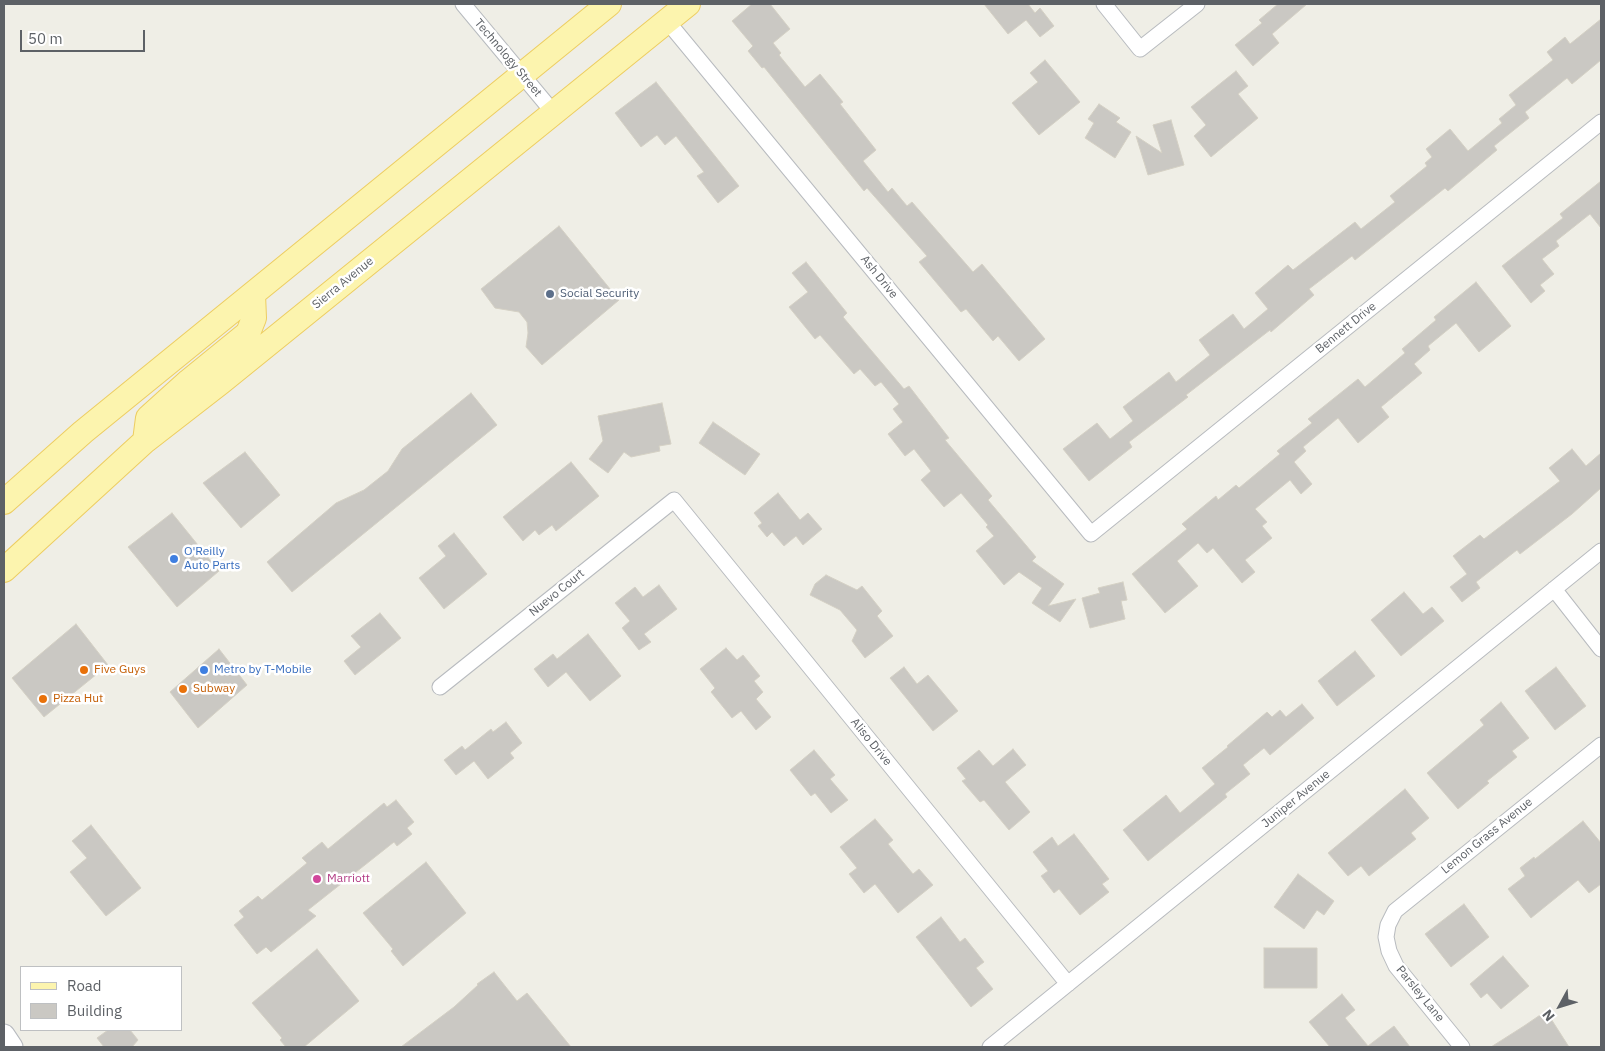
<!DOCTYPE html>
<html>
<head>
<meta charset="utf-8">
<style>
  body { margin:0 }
  #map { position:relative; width:1605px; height:1051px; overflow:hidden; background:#efeee6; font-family:"IBM Plex Sans",sans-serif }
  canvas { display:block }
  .frame { position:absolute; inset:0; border:5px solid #5d6166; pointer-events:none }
  .legend { position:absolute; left:20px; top:966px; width:162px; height:65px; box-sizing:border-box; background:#fff; border:1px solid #bec0c2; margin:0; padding:6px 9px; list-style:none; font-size:15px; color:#5d6166 }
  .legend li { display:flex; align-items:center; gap:10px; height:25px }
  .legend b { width:25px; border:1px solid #bec0c2 }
  .north { position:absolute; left:1535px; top:981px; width:50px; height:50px; -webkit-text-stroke:4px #fff; paint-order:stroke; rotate:231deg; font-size:14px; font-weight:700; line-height:20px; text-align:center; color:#5d6166 }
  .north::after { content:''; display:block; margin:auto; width:18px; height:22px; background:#5d6166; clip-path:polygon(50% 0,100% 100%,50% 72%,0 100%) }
  .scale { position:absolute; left:20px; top:30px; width:125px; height:22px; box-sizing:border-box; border:2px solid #5d6166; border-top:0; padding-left:6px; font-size:15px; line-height:18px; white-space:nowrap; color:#5d6166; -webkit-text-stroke:4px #fff; paint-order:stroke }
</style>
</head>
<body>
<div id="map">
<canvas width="1605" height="1051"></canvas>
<div class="frame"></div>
<ul class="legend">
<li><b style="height:6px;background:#fcf4ae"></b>Road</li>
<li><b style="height:14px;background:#cac8c3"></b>Building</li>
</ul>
<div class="north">N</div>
<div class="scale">50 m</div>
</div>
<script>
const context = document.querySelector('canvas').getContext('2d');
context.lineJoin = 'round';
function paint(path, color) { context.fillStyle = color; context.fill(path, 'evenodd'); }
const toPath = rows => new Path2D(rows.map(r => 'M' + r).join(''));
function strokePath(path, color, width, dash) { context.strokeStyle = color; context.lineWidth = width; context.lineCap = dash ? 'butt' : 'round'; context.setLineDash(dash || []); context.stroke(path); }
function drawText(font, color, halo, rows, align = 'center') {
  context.font = font + ' "IBM Plex Sans",sans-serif'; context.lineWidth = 5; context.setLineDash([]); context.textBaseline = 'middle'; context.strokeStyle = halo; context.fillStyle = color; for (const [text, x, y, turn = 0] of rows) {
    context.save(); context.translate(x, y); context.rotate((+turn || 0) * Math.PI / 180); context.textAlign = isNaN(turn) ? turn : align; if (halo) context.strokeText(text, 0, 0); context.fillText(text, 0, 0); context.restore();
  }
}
const building = toPath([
  [752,4,770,4,790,29,773,43,781,53,779,55,805,87,820,74,843,102,840,104,876,150,863,161,888,192,892,188,907,206,912,202,973,272,982,264,1045,339,1019,361,998,336,993,341,966,309,961,312,919,262,927,256,867,188,864,191,764,67,762,68,748,51,753,46,732,21,752,4],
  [984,4,1028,4,1035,13,1040,8,1054,26,1040,37,1026,20,1008,34,984,4],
  [1278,4,1307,4,1272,34,1279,43,1253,66,1235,45,1262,23,1259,20,1278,4],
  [1601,19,1601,60,1572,84,1567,78,1525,112,1529,118,1494,146,1497,150,1448,191,1445,188,1355,260,1352,256,1309,289,1314,295,1271,332,1270,330,1186,395,1188,397,1129,442,1132,447,1089,481,1063,449,1097,423,1110,439,1133,421,1123,407,1169,372,1176,382,1210,355,1199,340,1233,314,1244,329,1268,309,1255,293,1288,265,1293,270,1355,222,1361,229,1395,202,1390,196,1427,166,1425,163,1432,157,1426,149,1450,129,1468,151,1502,123,1499,119,1516,105,1509,95,1553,60,1547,52,1565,37,1570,44,1601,19],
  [1045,60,1080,102,1039,135,1012,103,1038,82,1030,73,1045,60],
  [1236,71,1248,86,1238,94,1258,118,1211,157,1194,136,1206,125,1191,107,1236,71],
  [656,82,739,186,718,203,697,176,704,172,676,136,665,145,657,135,641,147,615,113,656,82],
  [1099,104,1120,118,1116,122,1131,132,1115,158,1085,138,1094,123,1088,119,1099,104],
  [1171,120,1184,165,1148,175,1136,136,1162,153,1153,125,1171,120],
  [1601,181,1601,228,1590,214,1556,241,1559,246,1542,259,1554,274,1540,285,1545,291,1531,303,1502,266,1563,218,1560,214,1601,181],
  [559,226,619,300,542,365,526,347,528,333,527,322,519,312,495,308,481,289,559,226],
  [806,262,847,313,843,317,904,389,909,386,949,438,945,440,992,496,988,500,1036,557,1032,561,1064,584,1048,606,1076,599,1060,622,1032,603,1042,588,1019,572,1004,585,976,551,994,536,986,527,988,525,961,493,944,507,921,480,931,471,914,449,905,456,888,434,903,422,893,409,899,404,881,382,875,386,860,369,854,374,820,335,815,339,789,307,808,292,792,273,806,262],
  [1476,282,1511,326,1479,352,1456,323,1428,346,1430,350,1414,364,1422,373,1381,407,1389,417,1358,443,1338,418,1303,447,1306,451,1294,462,1312,484,1301,494,1290,480,1255,509,1267,522,1262,526,1272,538,1245,560,1255,572,1242,583,1213,548,1207,553,1198,543,1177,561,1198,586,1165,613,1132,574,1187,529,1182,524,1216,496,1218,500,1236,485,1239,488,1280,454,1277,451,1312,423,1308,419,1358,379,1365,387,1405,353,1402,349,1436,320,1434,317,1476,282],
  [471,393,497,425,292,592,267,562,336,503,364,490,388,471,402,449,471,393],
  [662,403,671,444,659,446,660,451,631,457,624,452,608,473,589,459,603,441,598,416,662,403],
  [713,422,760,454,745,475,699,443,713,422],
  [1572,449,1586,466,1601,453,1601,488,1572,514,1520,554,1517,550,1476,582,1480,588,1462,602,1450,587,1467,574,1453,556,1480,535,1484,539,1560,481,1549,468,1572,449],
  [245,452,280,495,241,528,203,483,245,452],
  [571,462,599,496,556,531,552,525,539,535,535,530,523,541,503,517,571,462],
  [778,493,800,520,808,513,822,529,803,545,796,536,784,546,772,532,767,537,758,526,762,523,754,513,778,493],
  [172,513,219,571,177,607,128,547,172,513],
  [454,533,487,574,444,609,419,578,446,556,438,546,454,533],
  [826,575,857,590,862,586,882,611,877,616,893,636,865,658,852,641,857,630,840,610,810,595,815,584,826,575],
  [1123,582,1127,600,1121,601,1125,619,1090,628,1082,598,1100,593,1098,588,1123,582],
  [659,585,677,609,644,634,651,642,639,650,622,628,630,621,615,603,635,587,643,597,659,585],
  [1404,592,1423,614,1432,607,1444,621,1401,656,1371,620,1404,592],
  [380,613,401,638,355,675,344,661,361,647,351,636,380,613],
  [76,624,108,665,44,717,12,678,76,624],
  [588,634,621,676,590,701,566,672,548,687,534,669,553,654,557,659,588,634],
  [726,648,737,660,743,655,760,676,754,681,763,692,756,699,771,717,756,730,741,711,732,718,711,692,715,688,700,669,726,648],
  [219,649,247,685,198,728,170,692,219,649],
  [1355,651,1375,676,1337,706,1318,681,1355,651],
  [904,667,917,684,928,675,958,711,933,731,890,678,904,667],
  [1556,667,1586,706,1555,730,1525,691,1556,667],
  [1501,702,1529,738,1512,751,1517,757,1487,781,1489,783,1458,809,1427,773,1484,725,1480,720,1501,702],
  [1302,704,1314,718,1270,755,1264,748,1243,765,1250,774,1225,794,1227,797,1148,861,1123,830,1166,795,1180,813,1215,784,1202,768,1228,747,1227,746,1267,712,1272,717,1280,710,1286,717,1302,704],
  [506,722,522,743,510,753,514,758,488,779,474,761,456,775,444,760,462,746,465,750,491,729,493,732,506,722],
  [1013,749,1026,765,1005,782,1030,812,1009,830,984,800,980,802,962,781,966,779,957,768,979,750,993,766,1013,749],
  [814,750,835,775,830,779,848,800,831,813,815,793,811,796,790,770,814,750],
  [1405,789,1429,818,1411,833,1416,839,1369,876,1361,866,1348,876,1328,853,1405,789],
  [396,800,414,822,407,828,412,834,397,846,394,842,308,910,316,916,271,952,266,947,257,954,234,925,244,917,239,911,258,896,262,900,307,863,302,858,322,842,328,849,384,803,387,807,396,800],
  [875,819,893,840,888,844,913,874,919,869,933,885,898,913,875,884,864,893,849,874,857,868,840,847,875,819],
  [1583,821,1601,843,1601,884,1589,893,1578,880,1531,918,1508,889,1525,876,1520,868,1534,857,1535,859,1583,821],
  [91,825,141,888,106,916,70,872,87,858,72,841,91,825],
  [1074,834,1109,879,1102,884,1109,892,1080,915,1059,889,1054,893,1041,876,1048,871,1033,852,1052,837,1058,846,1074,834],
  [426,862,466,913,403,966,391,951,393,949,363,913,426,862],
  [1298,874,1334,901,1324,915,1317,910,1304,929,1274,907,1298,874],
  [1464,904,1489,937,1451,967,1425,934,1464,904],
  [941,917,960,942,965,938,984,962,976,968,993,989,971,1007,916,937,941,917],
  [1264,948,1317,948,1317,988,1264,988,1264,948],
  [317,949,359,1001,304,1047,286,1047,280,1040,282,1038,252,1003,317,949],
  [1503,956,1529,986,1501,1009,1487,993,1481,998,1470,984,1503,956],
  [494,972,517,1001,527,993,571,1047,401,1047,454,1007,478,985,477,984,494,972],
  [1342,994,1355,1010,1345,1018,1368,1046,1394,1026,1410,1047,1330,1047,1309,1022,1342,994],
  [1546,1011,1569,1047,1491,1047,1524,1026,1546,1011],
  [108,1030,130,1030,138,1040,132,1047,104,1047,97,1038,108,1030]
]);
const street = toPath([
  [463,4,553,112],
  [1104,4,1140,49,1197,4],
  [667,21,1091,534,1601,122],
  [1554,589,1601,649],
  [440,687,674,500,1068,984],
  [990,1047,1601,551],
  [1462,1047,1396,966,1389,951,1386,937,1388,925,1395,911,1601,745]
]);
const secondary = toPath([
  [4,1035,12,1047]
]);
const primary = toPath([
  [145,441,148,418,189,381,248,333,254,318,253,294],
  [4,502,83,432,609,4],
  [4,570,145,441,221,382,688,4]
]);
const markers = [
  [550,294,5,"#5c6f8a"],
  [174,559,5,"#3f7fe0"],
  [84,670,5,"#e8710a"],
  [204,670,5,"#3f7fe0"],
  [183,689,5,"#e8710a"],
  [43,699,5,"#e8710a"],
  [317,879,5,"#d1479c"]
];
const streetNames = [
  ["Technology Street",508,58,50],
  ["Ash Drive",879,277,51],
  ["Sierra Avenue",343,283,-39],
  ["Bennett Drive",1346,328,-39],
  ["Nuevo Court",557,593,-39],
  ["Aliso Drive",871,742,51],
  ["Juniper Avenue",1296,799,-39],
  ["Lemon Grass Avenue",1487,836,-39],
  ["Parsley Lane",1420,994,51]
];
const serviceNames = [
  ["Social Security",560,294]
];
const shopNames = [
  ["O'Reilly",184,552],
  ["Auto Parts",184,566],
  ["Metro by T-Mobile",214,670]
];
const foodNames = [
  ["Five Guys",94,670],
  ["Subway",193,689],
  ["Pizza Hut",53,699]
];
const hotelNames = [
  ["Marriott",327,879]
];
paint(building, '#cac8c3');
strokePath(building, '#d4d0c4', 1);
strokePath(street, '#b8bbbf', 17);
strokePath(secondary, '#b7babf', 23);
strokePath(primary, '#edcd61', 26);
strokePath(street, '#fff', 15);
strokePath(secondary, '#fff', 21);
strokePath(primary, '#fcf4ae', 24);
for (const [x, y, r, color] of markers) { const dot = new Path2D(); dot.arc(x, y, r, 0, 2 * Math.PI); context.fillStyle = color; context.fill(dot); strokePath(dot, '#fff', 2); }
drawText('12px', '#5d6166', '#fff', streetNames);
drawText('12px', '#4e5e75', '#fff', serviceNames, 'left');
drawText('12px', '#366cbe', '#fff', shopNames, 'left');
drawText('12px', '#c56008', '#fff', foodNames, 'left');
drawText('12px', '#b23c85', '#fff', hotelNames, 'left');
</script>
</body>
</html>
